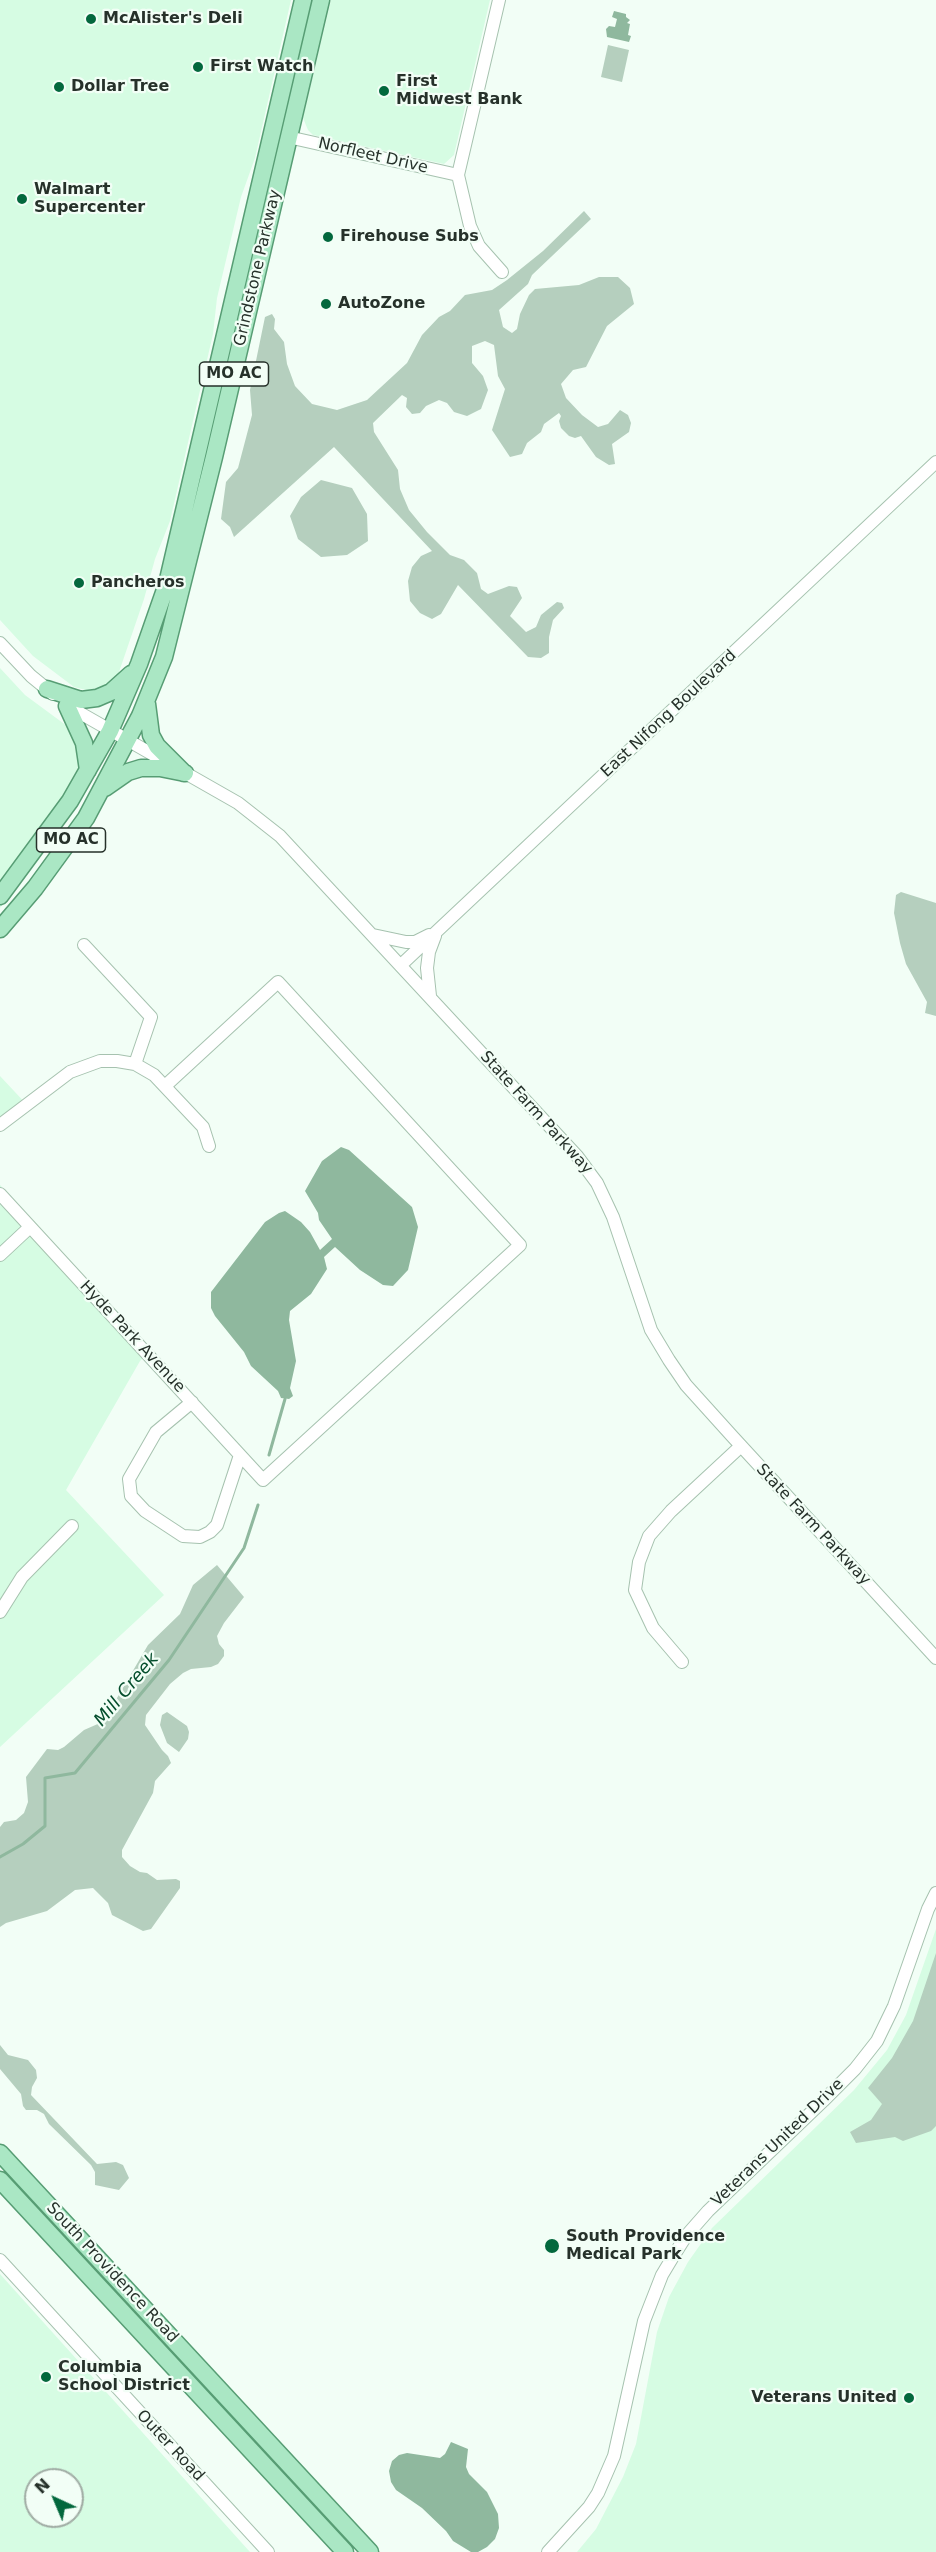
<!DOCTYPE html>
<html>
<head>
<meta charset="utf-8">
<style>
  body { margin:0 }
  #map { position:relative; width:936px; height:2552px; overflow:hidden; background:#f2fef6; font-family:"DejaVu Sans",sans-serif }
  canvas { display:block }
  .north { position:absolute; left:24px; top:2468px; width:60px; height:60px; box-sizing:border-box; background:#f2fef6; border:2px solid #a0aca4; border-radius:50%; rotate:316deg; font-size:16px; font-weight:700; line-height:24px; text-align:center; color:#26312a }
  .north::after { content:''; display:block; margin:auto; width:21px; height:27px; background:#03683d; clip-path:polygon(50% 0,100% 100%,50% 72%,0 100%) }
</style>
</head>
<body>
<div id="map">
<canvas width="936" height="2552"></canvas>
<div class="north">N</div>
</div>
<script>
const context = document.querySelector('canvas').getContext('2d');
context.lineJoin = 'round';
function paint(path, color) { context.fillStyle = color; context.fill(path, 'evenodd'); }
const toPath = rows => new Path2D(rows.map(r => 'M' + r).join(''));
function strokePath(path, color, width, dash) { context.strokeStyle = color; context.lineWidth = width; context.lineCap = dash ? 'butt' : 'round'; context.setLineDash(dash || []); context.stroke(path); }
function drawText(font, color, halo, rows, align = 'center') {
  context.font = font + ' "DejaVu Sans",sans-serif'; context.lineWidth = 4.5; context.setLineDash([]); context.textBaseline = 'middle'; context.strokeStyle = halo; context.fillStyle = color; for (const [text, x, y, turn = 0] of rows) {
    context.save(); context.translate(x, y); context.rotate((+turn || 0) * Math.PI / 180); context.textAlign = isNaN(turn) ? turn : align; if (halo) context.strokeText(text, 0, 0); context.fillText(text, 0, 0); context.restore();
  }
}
const built = toPath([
  [0,0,291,0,255,158,241,197,217,298,213,334,170,521,155,559,144,599,119,672,111,682,99,689,86,690,74,687,33,656,0,620],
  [331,0,490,0,454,155,444,164,313,135,308,130,303,118],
  [0,668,25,695,105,754,66,820,0,908],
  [0,1076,29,1107,0,1130],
  [0,1185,151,1350,140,1361,66,1490,164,1595,0,1747],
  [936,1929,936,2552,577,2552,596,2529,623,2477,636,2444,657,2332,669,2297,688,2262,712,2228,854,2090,887,2050,906,2015],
  [0,2274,250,2552,0,2552],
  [36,2480,72,2480,72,2516,36,2516]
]);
const green = toPath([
  [608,45,629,50,622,82,601,77],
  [584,211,591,219,532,275,528,284,499,310,503,327,512,333,517,329,520,314,529,295,535,289,579,285,599,277,618,277,630,288,634,304,607,326,586,367,573,370,561,384,566,398,582,415,598,427,608,424,620,410,628,415,631,423,629,432,612,444,615,464,609,465,596,457,581,436,575,438,569,436,561,428,559,421,561,416,559,413,544,424,541,432,527,443,522,454,510,457,492,430,505,389,498,376,494,345,485,341,472,346,472,363,483,376,488,390,481,409,467,416,454,412,447,403,439,400,426,406,420,413,412,414,406,407,407,398,402,395,373,423,374,432,398,470,400,489,409,510,427,532,450,555,464,560,477,573,481,589,488,594,509,586,517,587,522,598,510,616,526,632,536,627,541,615,557,602,562,603,564,608,553,620,549,637,549,653,541,658,528,657,458,585,441,614,432,619,420,613,410,601,408,581,412,567,421,556,432,551,334,447,234,537,230,527,221,519,226,482,238,468,252,415,250,390,265,317,272,314,275,319,274,329,284,342,287,364,295,386,312,404,337,410,367,400,407,363,422,335,439,317,450,311,465,295,492,290,507,280,543,251],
  [321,480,352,488,367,514,368,541,347,555,321,557,298,539,290,516,301,497],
  [901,892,936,903,936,1016,925,1013,927,1002,906,964,900,943,894,913,896,895],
  [217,1565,244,1597,224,1623,217,1636,219,1644,224,1650,224,1656,218,1664,211,1667,191,1669,183,1673,170,1684,146,1715,145,1725,162,1750,168,1756,171,1763,155,1781,153,1793,122,1850,122,1857,130,1866,140,1872,147,1873,157,1880,176,1879,180,1881,180,1888,151,1929,143,1931,112,1915,108,1903,93,1888,75,1890,47,1911,6,1923,0,1927,0,1827,4,1822,16,1820,24,1813,28,1802,26,1777,47,1749,58,1750,64,1747,84,1730,100,1723,110,1710,148,1645,180,1614,193,1585],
  [167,1712,187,1726,189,1732,188,1739,179,1752,167,1743,160,1725,162,1715],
  [936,1953,936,2126,931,2131,903,2141,895,2137,856,2143,850,2132,871,2120,882,2104,868,2088,892,2058,913,2021],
  [0,2045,8,2055,28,2060,36,2070,37,2078,32,2087,31,2095,97,2164,116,2162,123,2165,129,2178,119,2190,95,2185,95,2172,91,2165,49,2124,44,2114,37,2110,26,2110,23,2106,21,2094,0,2069]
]);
const water = toPath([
  [614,11,626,14,626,17,630,20,627,23,630,24,628,35,631,36,629,42,607,37,606,29,609,26,615,27,617,19,612,17],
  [341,1147,349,1150,412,1207,418,1227,408,1270,393,1286,383,1285,360,1270,335,1247,324,1257,327,1269,311,1294,290,1311,289,1320,296,1361,290,1388,293,1396,289,1399,281,1398,278,1391,251,1366,244,1352,215,1316,211,1308,211,1292,265,1222,279,1213,285,1211,301,1222,310,1232,320,1250,332,1239,319,1220,318,1213,305,1191,322,1161],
  [451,2442,468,2449,466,2467,469,2474,487,2492,498,2514,499,2528,495,2539,487,2547,478,2552,471,2552,453,2541,446,2531,422,2508,396,2490,391,2482,389,2471,392,2461,399,2455,407,2453,440,2458,445,2454]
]);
const stream = toPath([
  [269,1455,285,1399],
  [0,1857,23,1844,45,1826,45,1778,75,1773,169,1660,244,1548,258,1505]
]);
const minor = toPath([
  [499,0,458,175,470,226,479,246,502,272],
  [288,137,458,175],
  [0,643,31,676,53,694],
  [66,705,238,803,280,836,577,1156,597,1183,613,1217,651,1330,669,1360,686,1385,732,1436,936,1658],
  [373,935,406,942,415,942,429,935],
  [84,945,151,1017,135,1064],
  [401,965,936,462],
  [430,996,427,968,429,952,435,936],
  [0,1125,70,1072,100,1061,117,1061,135,1064,154,1075,203,1127,209,1146],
  [0,1194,263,1480,520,1245,278,982,165,1086],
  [0,1255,30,1227],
  [192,1402,156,1432,129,1479,131,1496,145,1511,183,1536,200,1537,210,1532,217,1525,240,1455],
  [0,1612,22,1577,72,1526],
  [682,1662,653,1628,635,1590,639,1562,649,1536,671,1511,741,1446],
  [0,2260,268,2552],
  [548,2552,589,2507,598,2493,614,2456,644,2321,662,2275,674,2255,686,2236,708,2211,823,2101,855,2069,877,2041,894,2006,928,1909,936,1893]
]);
const major = toPath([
  [47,689,81,700,97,698,111,692,131,674],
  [147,704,151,735,157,746,184,773],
  [67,706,84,743,88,770],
  [105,788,128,772,141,768,160,768,185,773],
  [0,896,70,801,110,731,139,664,167,584,303,0],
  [0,929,35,888,86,818,140,716,164,657,214,457,321,0],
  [0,2153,370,2552],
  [0,2180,345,2552]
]);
const markers = [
  [91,19,6,"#03683d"],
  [198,67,6,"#03683d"],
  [59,87,6,"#03683d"],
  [384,91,6,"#03683d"],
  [22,199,6,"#03683d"],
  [328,237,6,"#03683d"],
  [326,304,6,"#03683d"],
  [79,583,6,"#03683d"],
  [552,2246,8,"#03683d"],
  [46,2377,6,"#03683d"],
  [909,2398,6,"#03683d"]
];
const shields = [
  [234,374,69],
  [71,840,69]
];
const shieldNames = [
  ["MO AC",234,374],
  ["MO AC",71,840]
];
const poiNames = [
  ["McAlister's Deli",103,19],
  ["First Watch",210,67],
  ["First",396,82],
  ["Midwest Bank",396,100],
  ["Dollar Tree",71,87],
  ["Walmart",34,190],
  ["Supercenter",34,208],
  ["Firehouse Subs",340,237],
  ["AutoZone",338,304],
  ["Pancheros",91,583],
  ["South Providence",566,2237],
  ["Medical Park",566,2255],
  ["Columbia",58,2368],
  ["School District",58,2386],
  ["Veterans United",897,2398,"right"]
];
const streetNames = [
  ["Norfleet Drive",373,156,13],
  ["Grindstone Parkway",258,268,-77],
  ["East Nifong Boulevard",669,714,-43],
  ["State Farm Parkway",536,1113,48],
  ["Hyde Park Avenue",132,1337,47],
  ["State Farm Parkway",813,1525,47],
  ["Veterans United Drive",778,2143,-44],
  ["South Providence Road",112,2273,47],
  ["Outer Road",170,2446,47]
];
const waterNames = [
  ["Mill Creek",127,1690,-50]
];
paint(built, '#d6fce3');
paint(green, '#b5cfbe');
paint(water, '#8fb89e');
strokePath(stream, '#8fb89e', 3);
strokePath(minor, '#a6c2af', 14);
strokePath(major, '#579d74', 19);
strokePath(minor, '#fff', 12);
strokePath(major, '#aae7c4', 16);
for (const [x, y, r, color] of markers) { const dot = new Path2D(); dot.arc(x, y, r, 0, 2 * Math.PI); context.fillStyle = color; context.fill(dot); strokePath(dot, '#f2fef6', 2); }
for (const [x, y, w] of shields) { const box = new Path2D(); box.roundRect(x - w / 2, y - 12, w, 24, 4.5); context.fillStyle = '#f2fef6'; context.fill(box); strokePath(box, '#26312a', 1.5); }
drawText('bold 15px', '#26312a', null, shieldNames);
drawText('bold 16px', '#26312a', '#f2fef6', poiNames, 'left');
drawText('16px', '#26312a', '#f2fef6', streetNames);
drawText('italic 18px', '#054e2d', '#f2fef6', waterNames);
</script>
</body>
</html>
